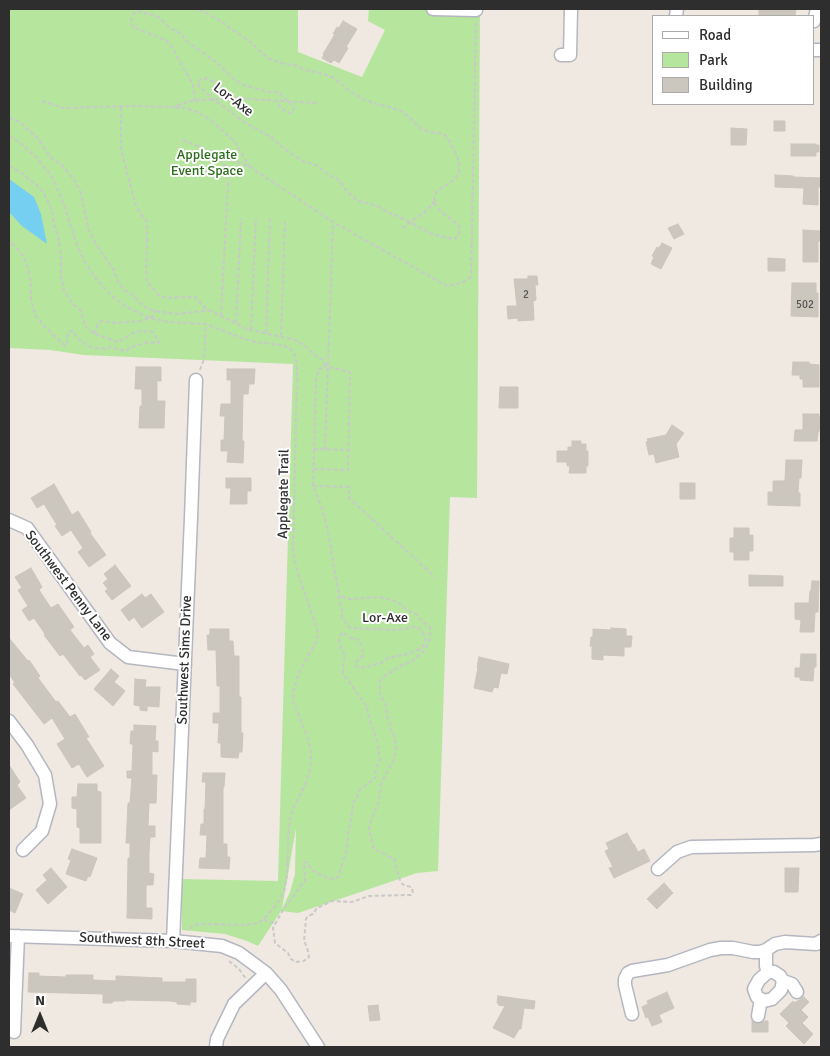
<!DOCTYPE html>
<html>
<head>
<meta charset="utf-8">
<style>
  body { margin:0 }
  #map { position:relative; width:830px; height:1056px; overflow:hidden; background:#efe9e1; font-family:Signika,sans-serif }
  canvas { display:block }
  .frame { position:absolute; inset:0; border:10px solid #2e2e2e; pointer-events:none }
  .legend { position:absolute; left:652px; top:15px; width:162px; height:90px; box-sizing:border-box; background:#fff; border:1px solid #ababab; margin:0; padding:6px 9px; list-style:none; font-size:15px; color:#2e2e2e }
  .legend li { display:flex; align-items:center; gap:10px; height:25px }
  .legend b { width:25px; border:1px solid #ababab }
  .north { position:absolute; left:15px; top:991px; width:50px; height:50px; -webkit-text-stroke:4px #fff; paint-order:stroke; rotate:0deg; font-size:14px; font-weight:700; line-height:20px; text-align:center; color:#2e2e2e }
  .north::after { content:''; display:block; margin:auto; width:18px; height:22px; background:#2e2e2e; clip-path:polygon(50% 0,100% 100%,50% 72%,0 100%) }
</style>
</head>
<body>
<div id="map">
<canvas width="830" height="1056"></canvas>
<div class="frame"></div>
<ul class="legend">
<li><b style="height:6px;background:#fff"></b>Road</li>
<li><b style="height:14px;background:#b6e59e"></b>Park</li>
<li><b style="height:14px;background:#cbc7bf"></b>Building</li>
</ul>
<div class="north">N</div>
</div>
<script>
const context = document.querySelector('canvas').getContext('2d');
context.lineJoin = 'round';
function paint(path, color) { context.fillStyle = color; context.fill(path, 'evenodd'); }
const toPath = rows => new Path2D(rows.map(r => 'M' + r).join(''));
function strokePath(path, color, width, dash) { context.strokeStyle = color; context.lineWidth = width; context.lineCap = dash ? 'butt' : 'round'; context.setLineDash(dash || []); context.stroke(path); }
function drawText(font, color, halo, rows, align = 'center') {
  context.font = font + ' Signika,sans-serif'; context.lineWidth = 4; context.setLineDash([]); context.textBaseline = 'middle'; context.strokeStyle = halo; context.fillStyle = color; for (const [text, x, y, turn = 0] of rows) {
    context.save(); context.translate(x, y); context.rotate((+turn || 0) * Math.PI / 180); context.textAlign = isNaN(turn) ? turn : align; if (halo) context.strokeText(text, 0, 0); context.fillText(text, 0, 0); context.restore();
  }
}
const green = toPath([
  [9,9,298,9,298,52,362,77,385,30,368,21,369,9,480,9,477,498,450,497,438,871,417,873,298,913,281,911,258,946,247,941,225,934,182,930,182,879,278,881,293,364,84,355,50,350,9,348],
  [296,828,295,874,290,892,282,909]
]);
const water = toPath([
  [9,179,34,197,41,214,47,244,22,226,9,212]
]);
const building = toPath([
  [759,9,796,9,795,16,759,16,759,9],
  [343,21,357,29,346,47,348,48,339,63,334,60,331,63,322,58,324,55,323,54,335,34,333,34,337,27,339,28,343,21],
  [774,121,785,121,785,131,774,131,774,121],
  [731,128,747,129,746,145,731,145,731,128],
  [791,144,816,144,816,145,819,145,819,152,816,152,816,156,791,156,791,144],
  [775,175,793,176,793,177,821,178,821,187,818,187,818,205,803,204,804,188,775,187,775,175],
  [678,224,684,234,674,239,668,228,678,224],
  [803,230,821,231,821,241,818,241,818,262,803,262,803,230],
  [662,243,672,248,661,269,651,264,654,257,652,256,657,247,659,248,662,243],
  [768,258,785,259,785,271,768,271,768,258],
  [528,276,537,276,538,285,535,285,536,300,533,301,534,320,518,321,518,318,508,319,507,306,517,306,514,279,528,279,528,276],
  [792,283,816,283,816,293,818,293,818,317,791,316,792,283],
  [793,362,809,362,809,364,819,365,819,387,803,387,803,379,800,379,800,375,792,375,793,362],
  [136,367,161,367,161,381,157,381,157,401,165,401,164,428,139,428,140,406,142,406,142,389,135,389,136,367],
  [227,369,255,369,254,384,249,384,248,394,243,394,242,441,244,441,243,463,227,462,228,451,221,451,221,440,224,440,225,416,220,416,221,404,231,404,231,380,227,380,227,369],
  [500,387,518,387,518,408,499,408,500,387],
  [803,414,819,414,819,417,821,417,821,429,819,429,819,432,818,432,817,441,794,441,795,430,803,430,803,414],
  [672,425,684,433,676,444,679,457,656,463,654,454,649,455,646,442,648,441,647,439,666,435,672,425],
  [572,441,581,441,581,444,586,444,586,451,588,451,588,466,586,466,586,473,569,473,570,466,567,466,567,462,557,462,557,451,568,451,568,447,572,447,572,441],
  [786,460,802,460,801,478,799,478,798,493,800,493,800,506,768,505,768,492,773,492,773,481,785,481,786,460],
  [226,478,251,478,251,491,247,491,247,504,230,504,231,488,226,488,226,478],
  [680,483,695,483,695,499,680,499,680,483],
  [54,484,72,515,78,511,91,532,90,533,106,555,89,567,78,552,83,548,71,530,62,536,55,526,57,525,44,504,37,508,31,498,54,484],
  [734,528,749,528,749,535,753,535,753,551,749,551,749,560,734,560,734,552,730,552,730,538,734,538,734,528],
  [115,565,131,586,112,600,105,591,108,589,103,583,108,579,104,574,115,565],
  [31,568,42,587,39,590,51,608,58,604,74,627,70,630,84,648,88,645,94,654,90,657,100,670,85,680,81,675,80,676,63,654,60,656,44,635,45,634,34,618,29,621,22,610,28,606,18,590,22,588,15,577,31,568],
  [749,575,783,576,783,586,749,586,749,575],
  [812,581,819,581,818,612,815,612,814,632,800,632,801,620,795,619,795,603,809,603,810,591,811,591,812,581],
  [142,594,145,598,151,594,164,612,142,628,134,617,129,621,121,610,142,594],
  [611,628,626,629,626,636,632,636,631,647,624,647,624,656,603,655,603,660,592,659,592,646,590,646,591,637,593,637,593,629,611,630,611,628],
  [210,629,229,629,229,641,233,641,234,656,239,656,239,697,241,697,241,733,243,733,242,752,239,752,238,758,221,757,221,743,218,743,219,723,213,723,213,713,220,713,220,686,217,686,216,650,208,650,207,635,210,635,210,629],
  [9,638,28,661,29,660,40,676,38,678,56,702,58,701,70,717,75,714,89,737,86,738,104,766,87,777,79,764,72,768,57,744,65,739,52,718,44,724,13,684,15,683,9,674,9,638],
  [801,654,816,654,816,667,814,667,813,681,800,680,800,677,795,677,795,668,800,668,801,654],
  [479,657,509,664,507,674,501,673,498,688,494,687,492,692,474,688,478,668,477,667,479,657],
  [111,669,119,676,114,682,125,691,113,706,94,689,111,669],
  [135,679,146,680,145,687,160,687,159,707,147,706,147,711,140,710,140,706,134,705,135,679],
  [134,725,156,726,155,741,158,741,158,752,152,751,152,775,157,775,156,803,149,803,148,826,155,826,155,837,150,837,149,852,149,873,154,874,153,885,146,885,146,908,152,908,152,919,127,918,128,858,130,858,130,843,126,843,127,825,128,803,130,803,132,778,127,778,127,771,132,771,133,744,130,744,131,731,134,731,134,725],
  [9,765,20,782,17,785,26,798,9,810,9,765],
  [203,773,225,773,224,787,223,787,223,844,227,844,227,857,230,857,229,869,199,868,200,858,206,858,207,835,200,835,201,824,204,824,204,809,205,809,206,782,202,782,203,773],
  [78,784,97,784,97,791,101,792,101,843,80,843,80,828,77,827,77,809,72,808,72,797,77,797,78,784],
  [627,833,633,844,634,844,638,852,644,849,650,861,614,878,609,868,613,867,605,851,609,849,606,843,627,833],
  [72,849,97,858,90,877,88,876,86,881,66,874,71,860,68,859,72,849],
  [51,868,67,887,48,904,36,890,47,880,43,875,51,868],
  [785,868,799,868,798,892,785,892,785,868],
  [664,883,673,893,657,909,647,899,664,883],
  [9,888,23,894,15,913,9,910,9,888],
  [29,973,39,973,39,976,66,977,66,975,93,975,93,980,116,981,116,976,162,978,162,982,186,982,186,979,196,979,196,1002,190,1002,190,1005,177,1004,177,1002,170,1001,125,1000,125,1001,113,1001,112,1003,103,1003,103,994,28,992,29,973],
  [667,992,674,1008,659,1015,662,1022,652,1026,648,1017,646,1018,642,1007,648,1004,647,1001,667,992],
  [498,996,535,1001,534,1009,524,1008,521,1029,519,1029,514,1038,493,1028,505,1006,498,1005,499,1003,497,1003,498,996],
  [804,997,809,1002,801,1010,808,1017,802,1023,813,1034,804,1044,786,1026,789,1023,780,1014,793,1001,794,1003,804,997],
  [378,1005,380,1020,370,1021,368,1006,378,1005],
  [752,1021,757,1024,761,1023,765,1021,768,1021,768,1032,752,1032,752,1021]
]);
const path = toPath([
  [193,9,203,11,216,18,249,41,268,58,281,63,294,65,306,70,320,73,334,78,351,92,365,100,379,105,386,106,401,111,410,118,420,128,426,131,442,134,446,136,457,155,459,163,459,173,454,180,437,191,434,198,435,204,441,212,458,224,460,228,459,234,455,239,434,235,402,218,390,213,377,206,359,201,354,198,348,193,340,181,326,173,318,166,303,161,293,155,278,144,273,138,241,120,226,108,216,102,199,86,198,82,201,79,206,78,213,81,224,89,228,96,233,98],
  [42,101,63,108,129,106,173,107,190,101,233,98,318,103],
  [195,101,193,84,178,59,174,49,167,41,133,27,131,19,134,13,138,11,159,17,170,28,178,32,189,43,216,62,232,78,244,85,269,92,278,92,292,105,294,108,293,112,291,113,287,112,284,110,280,107,276,101],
  [121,107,121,149,136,207,147,222,147,247,146,275,147,281,158,295,166,298,195,297,205,308,247,329,295,340,308,348,313,354,323,360,325,364,323,368,319,369,316,379,313,486,323,511,329,537,339,595,339,599,342,610,342,618,350,628,395,630,415,627,419,628,423,632,425,640,423,646,420,649,407,654,388,658,383,662,367,667,359,668,356,666,356,662,363,656,363,653,359,640,351,638,344,633,342,633,339,638,339,641,341,649,345,655,343,667,343,673,367,707,369,719,373,728,377,741,380,760,375,768,376,777,360,790,353,804,351,822,348,832,347,849,338,877,334,879,328,878,313,871,306,862,304,862,305,881,284,908,273,928,275,943,288,953,291,959,296,962,304,961,309,957,307,947,304,941,306,919,308,916,313,914,317,908,332,901,352,902,369,896,407,895,411,895,413,892,411,887,404,885,401,883,397,871,395,860,385,854,376,850,373,847,369,829,371,821,379,801,381,784,393,761,396,751,395,739,391,729,390,722,387,716,386,705,380,695,380,682,383,677,402,665,411,662,424,651,429,641,431,630,429,626,423,622,417,615,406,609,396,601,379,597,350,599,343,597,339,595],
  [175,107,185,108,197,112,211,120,234,141,250,167],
  [9,118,18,121,37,137,51,158,62,165,75,181,81,193,89,231,97,246,112,267,118,282,123,289,134,296,139,302,146,308,155,311,178,314,210,310],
  [9,136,18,141,36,157,52,177,62,199,77,245,85,262,97,280,112,296,126,307,150,318,168,322,206,324,244,339,256,342,281,345,290,348,295,355,297,369,293,551,296,567,318,632,317,641,307,657,297,678,293,693,294,704,307,736,311,753,310,771,303,789,293,809,289,822,287,876,284,891,276,905,267,916,258,923,245,925,198,924,192,926,189,931],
  [183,140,250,167,333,222,447,286,461,283,471,277,476,20],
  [216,153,227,169,228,182,221,315],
  [9,166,25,175,29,180,35,183,43,192,47,199,52,211,54,225,58,236,61,255,61,278,63,282,64,290,72,303,81,311,85,326,95,334,118,342,135,332,143,331,153,332,159,342,157,343,149,342,142,344,131,347,127,350,124,351,111,347,105,349,90,347,78,339,72,331,68,332,67,345,64,345,44,326,35,314,31,300,31,283,27,263,21,253,9,240],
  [402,228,424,213,435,201],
  [236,323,241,218],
  [251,330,256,218],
  [266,333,270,219],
  [95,334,98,323,101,321,115,323,140,321,150,318,154,315,155,311],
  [281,336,285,221],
  [200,370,204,359,206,324],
  [314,449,348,450],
  [325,450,333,222],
  [314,469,348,470,350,372,324,366],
  [313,486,349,487,349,498,435,577],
  [264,919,269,922,275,923],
  [229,961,239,969,246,979]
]);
const minor = toPath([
  [433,9,476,10],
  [676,16,677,9],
  [814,21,816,13,818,11,821,10],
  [814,50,821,50],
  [561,55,570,55,571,9],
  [9,520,27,528,110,643,128,657,185,664],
  [9,721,27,745,45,775,50,804,42,831,23,850],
  [658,869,677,852,691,847,814,845,821,844],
  [9,936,173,941,222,946,239,953,266,973,281,990,318,1047],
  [173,941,191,518,196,380],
  [766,950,766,966,768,972,759,980,754,989,757,997,764,1001,772,999,781,990,783,981,780,976,774,972,768,972],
  [783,981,792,984,797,992],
  [632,1014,625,985,625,979,628,973,632,971,668,965,710,950,721,948,733,948,753,952,760,952,766,950,775,944,785,942,816,944,821,941],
  [758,1016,761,999],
  [14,1032,18,936],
  [216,1047,217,1039,234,1004,266,973]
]);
const numberNames = [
  ["2",526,295],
  ["502",805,305]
];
const streetNames = [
  ["Lor-Axe",233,100,37],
  ["Applegate Trail",284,494,-89],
  ["Southwest Penny Lane",68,586,53],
  ["Lor-Axe",385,618],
  ["Southwest Sims Drive",185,660,-88],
  ["Southwest 8th Street",142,941,3]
];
const parkNames = [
  ["Applegate",207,155],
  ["Event Space",207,171]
];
paint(green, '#b6e59e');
paint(water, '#75cff0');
paint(building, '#cbc7bf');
strokePath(building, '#cbc5ba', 1);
strokePath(minor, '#b4b7c1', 15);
strokePath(path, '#c9c9c9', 2, [4, 2.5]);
strokePath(minor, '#fff', 12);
drawText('11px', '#555452', null, numberNames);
drawText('14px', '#2e2e2e', '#fff', streetNames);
drawText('14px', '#2c6e1b', '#fff', parkNames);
</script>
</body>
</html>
